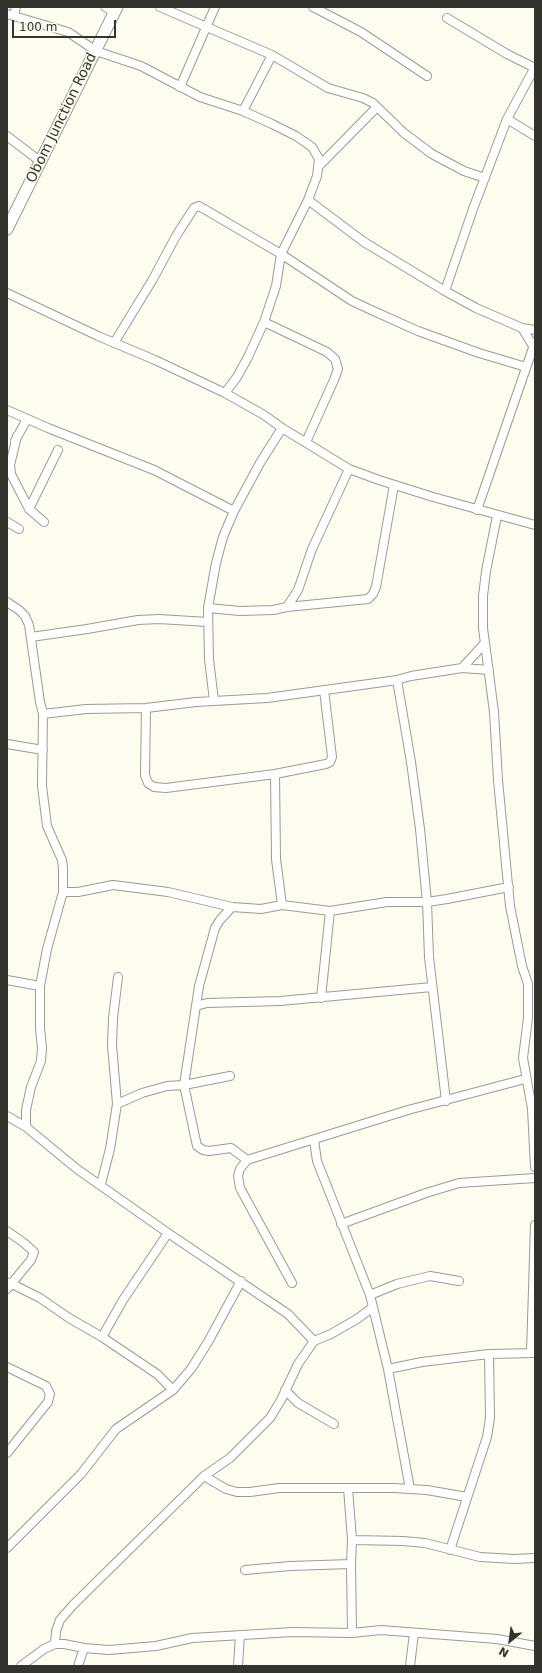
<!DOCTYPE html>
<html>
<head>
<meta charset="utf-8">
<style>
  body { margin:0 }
  #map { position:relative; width:542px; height:1673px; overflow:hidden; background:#fefcef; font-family:"DejaVu Sans",sans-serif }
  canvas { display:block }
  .frame { position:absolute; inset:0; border:8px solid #34332e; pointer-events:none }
  .north { position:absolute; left:490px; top:1621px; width:40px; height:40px; -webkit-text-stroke:3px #fefcef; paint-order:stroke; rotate:209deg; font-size:11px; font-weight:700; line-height:16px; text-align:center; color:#34332e }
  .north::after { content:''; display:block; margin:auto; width:14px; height:18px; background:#34332e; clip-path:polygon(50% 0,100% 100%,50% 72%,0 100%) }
  .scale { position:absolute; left:12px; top:20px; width:104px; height:18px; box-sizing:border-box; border:2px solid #34332e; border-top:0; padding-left:5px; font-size:12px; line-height:14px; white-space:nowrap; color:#34332e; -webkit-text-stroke:3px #fefcef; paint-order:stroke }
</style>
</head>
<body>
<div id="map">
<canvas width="542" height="1673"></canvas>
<div class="frame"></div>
<div class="north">N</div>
<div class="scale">100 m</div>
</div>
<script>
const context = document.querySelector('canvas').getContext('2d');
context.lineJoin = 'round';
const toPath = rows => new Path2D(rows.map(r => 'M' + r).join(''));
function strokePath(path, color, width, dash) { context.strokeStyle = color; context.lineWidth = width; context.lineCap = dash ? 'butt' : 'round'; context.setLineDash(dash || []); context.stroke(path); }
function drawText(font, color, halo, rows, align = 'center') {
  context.font = font + ' "DejaVu Sans",sans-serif'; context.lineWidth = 3; context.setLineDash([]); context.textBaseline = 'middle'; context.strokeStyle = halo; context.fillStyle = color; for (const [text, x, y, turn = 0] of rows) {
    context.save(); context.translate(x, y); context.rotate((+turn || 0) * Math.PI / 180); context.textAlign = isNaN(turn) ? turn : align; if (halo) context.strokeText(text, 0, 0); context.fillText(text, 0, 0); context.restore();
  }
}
const minor = toPath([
  [105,7,114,12],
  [160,7,272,55,328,88,363,98,373,103,404,133,432,154,464,171,485,178],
  [313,7,361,32,427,76],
  [7,14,68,32,96,51,141,66,200,97,243,111,272,124,296,136,312,147,319,159,317,176,308,200,281,254,276,286,264,322,248,357,237,377,225,393],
  [14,16,16,7],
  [447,18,507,54,535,68],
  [180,87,215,7],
  [243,111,272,55],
  [507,119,535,136],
  [7,136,41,162],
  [318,167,377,107],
  [308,200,364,242,445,291,476,308,522,328,535,330],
  [445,291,473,209,507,119,535,67],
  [7,293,98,336,155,360,225,393,264,415,282,428,349,469,379,480,433,497,535,525],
  [264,322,327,352,335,359,338,369,334,380,306,442],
  [522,328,533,346],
  [114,343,153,279,176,236,194,208,199,206,281,254,352,301,369,309,418,331,479,353,526,367],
  [7,410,48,428,154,470,234,511],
  [17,436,10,465,11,474,29,509,44,522],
  [15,441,27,419],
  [29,509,58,450],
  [477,510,535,342],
  [497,516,486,571,483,596,483,628,494,712,498,780,510,906,522,966,528,984,528,1018,523,1058,532,1109,535,1167],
  [7,522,19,529],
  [7,602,19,610,25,616,29,625,40,702,43,714,42,786,47,826,62,860,63,869,63,892,47,949,40,986,40,1028,42,1048,41,1061,31,1087,26,1110,26,1127],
  [287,607,298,590,312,549,349,469],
  [208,608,240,611,273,610,287,607,368,599,373,594,376,587,394,485],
  [31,637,87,629,138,620,159,619,208,622],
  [462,668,484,644],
  [397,680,411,762,420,829,427,902,429,957,446,1101],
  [214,701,209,659,208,608,216,563,223,537,234,511,260,463,282,428],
  [146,708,145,775,148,783,154,787,166,788,275,774,326,764,330,762,332,757,324,690],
  [43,714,86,709,146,708,196,702,267,698,376,683,397,680,411,676,462,668,489,670],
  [7,744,43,750],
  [275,774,276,859,282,905],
  [63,892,78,892,113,885,168,892,232,907,261,909,282,905,330,911,387,902,427,902,447,899,509,887],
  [232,907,220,920,215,928,199,986,184,1085,197,1146,203,1150,209,1151,231,1148,247,1160],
  [7,980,40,986],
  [321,998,330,911],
  [196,1006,207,1003,280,1001,432,987],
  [117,1104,142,1093,167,1086,184,1085,230,1076],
  [7,1116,26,1127,77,1169,168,1233,288,1314,314,1341],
  [314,1140,317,1161,370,1295,388,1369,410,1489],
  [101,1184,110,1149,117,1104,112,1045,113,1018,118,977],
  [341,1224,426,1193,459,1183,535,1178],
  [7,1231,24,1243,34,1252,31,1260,7,1289],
  [10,1283,40,1298,69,1318,102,1337,157,1374,173,1390],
  [292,1283,240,1188,238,1176,240,1169,247,1160,408,1110,525,1079],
  [370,1295,397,1284,430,1276,459,1281],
  [102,1337,123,1300,168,1233],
  [531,1353,535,1225],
  [7,1367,46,1386,50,1394,48,1402,7,1453],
  [388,1369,422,1362,489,1354,535,1353],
  [285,1390,298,1403,334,1424],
  [204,1476,226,1489,237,1492,250,1492,279,1488,394,1488,427,1490,467,1497],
  [348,1488,352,1540,351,1564,352,1633],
  [352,1540,403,1541,425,1543,480,1557,514,1559,535,1558],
  [7,1548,81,1474,116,1429,173,1390,191,1369,208,1342,241,1281],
  [450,1550,487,1437,490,1418,489,1354],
  [245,1570,290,1566,351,1564],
  [55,1644,56,1631,60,1620,73,1605,204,1476,230,1458,270,1418,281,1400,298,1364,314,1341,331,1334,357,1319,372,1308],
  [21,1666,44,1649,55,1644,64,1644,84,1648,109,1650,156,1646,192,1638,293,1632,352,1633,381,1630,497,1639,535,1646],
  [78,1666,84,1648],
  [238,1666,240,1635],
  [410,1666,414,1633]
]);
const secondary = toPath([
  [7,229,117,7]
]);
const streetNames = [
  ["Obom Junction Road",62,118,-64]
];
strokePath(minor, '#9d9b8f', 10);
strokePath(secondary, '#9d9b8f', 13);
strokePath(minor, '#fff', 8);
strokePath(secondary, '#fff', 11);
drawText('14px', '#34332e', '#fefcef', streetNames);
</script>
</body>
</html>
